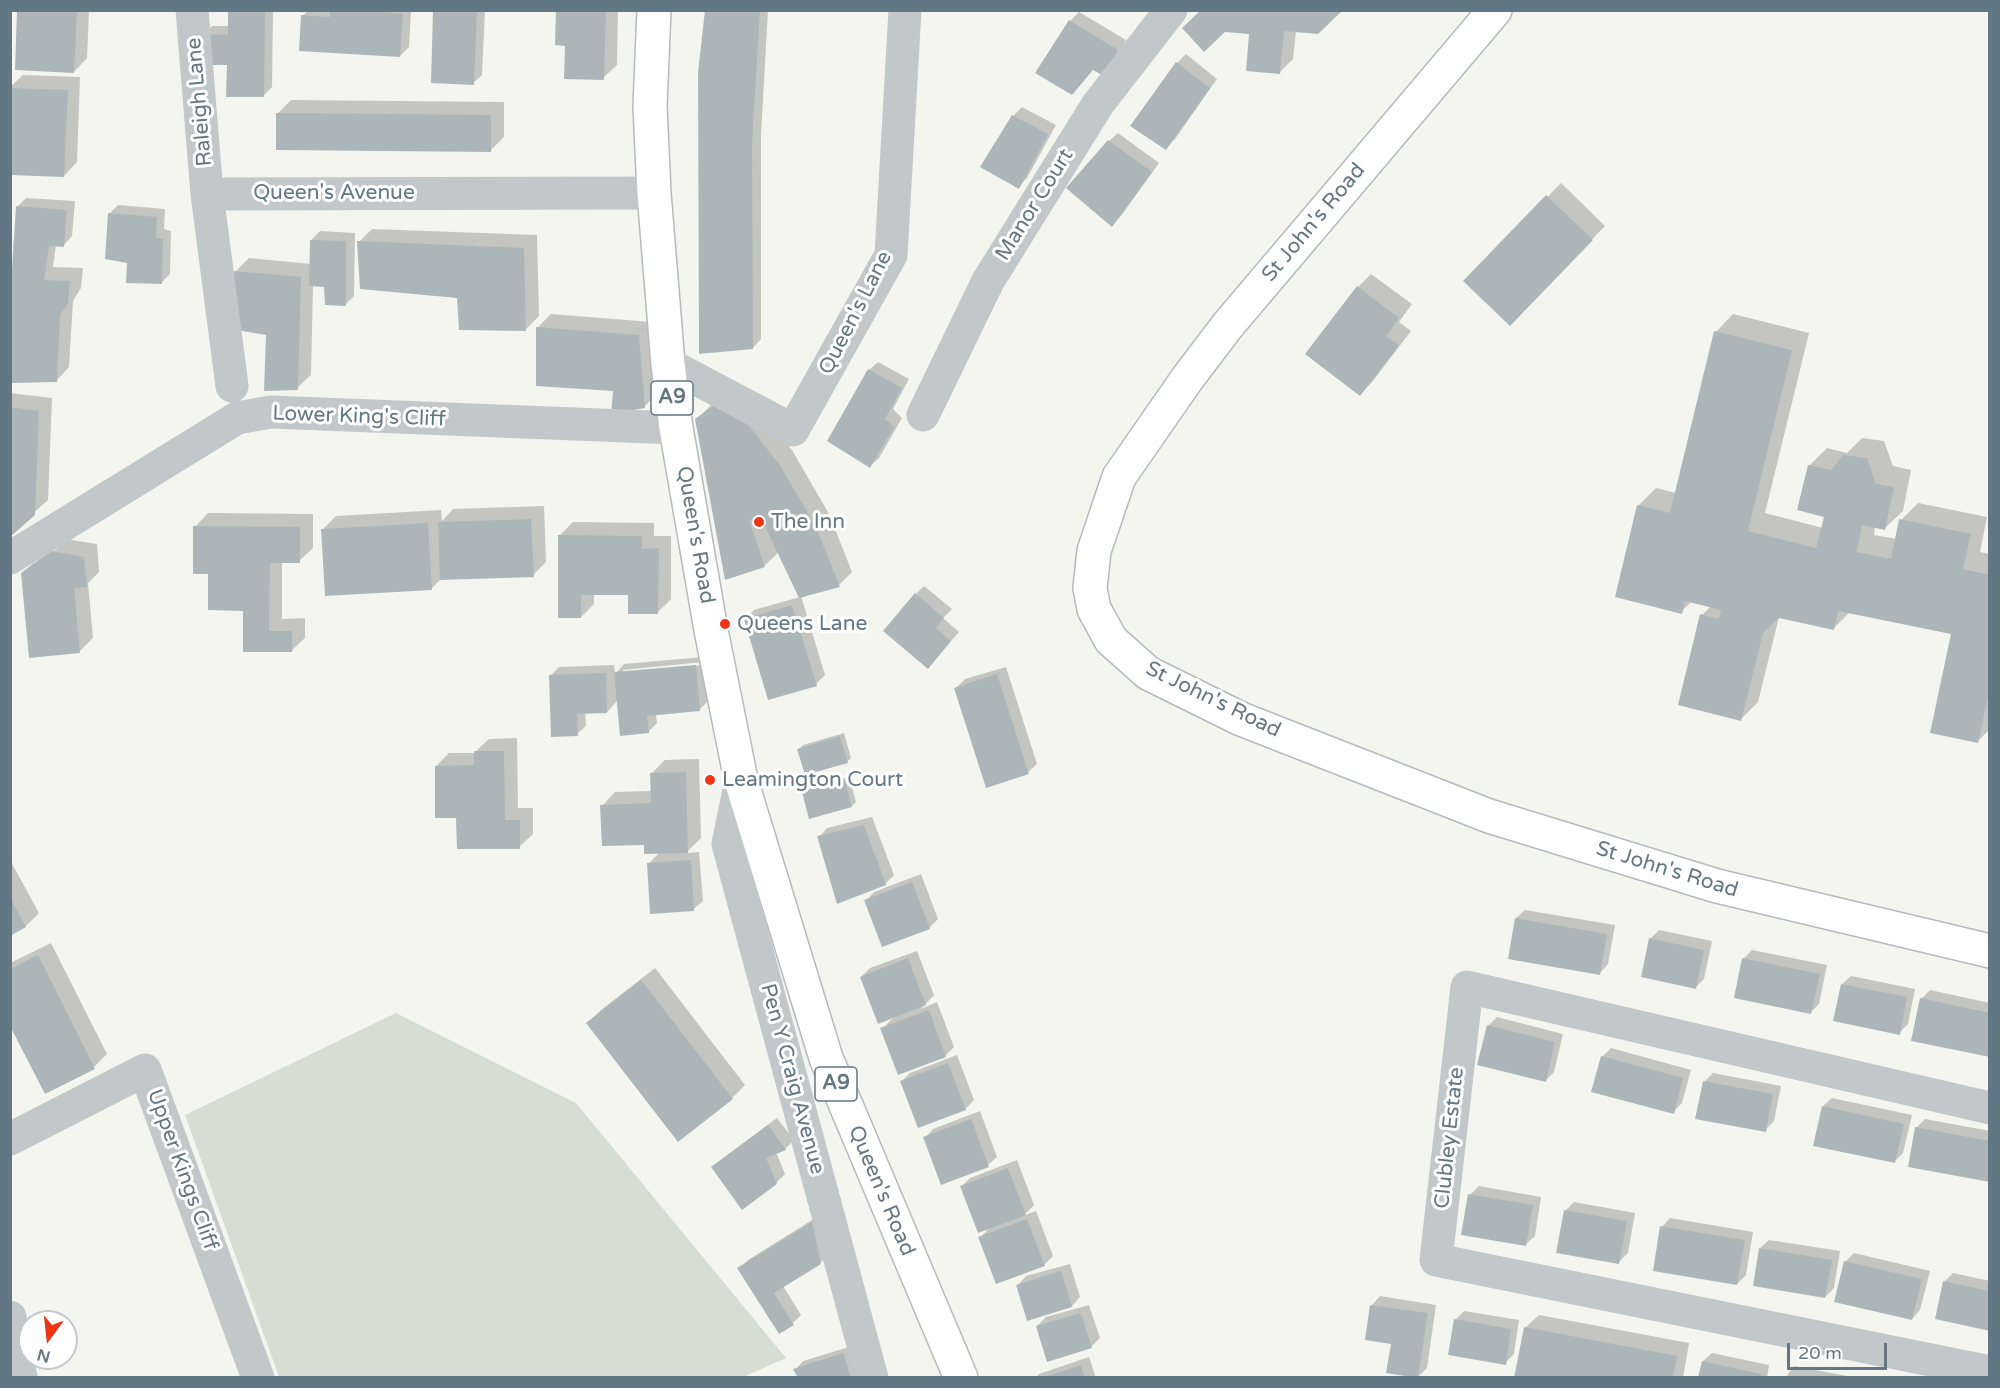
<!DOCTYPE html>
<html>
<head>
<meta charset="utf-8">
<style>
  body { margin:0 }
  #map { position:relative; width:2000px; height:1388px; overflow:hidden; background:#f5f5f0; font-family:"Varela Round",sans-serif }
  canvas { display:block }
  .frame { position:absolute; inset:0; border:12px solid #617784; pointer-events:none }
  .north { position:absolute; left:18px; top:1310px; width:60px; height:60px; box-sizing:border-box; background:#fff; border:2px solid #c0c9ce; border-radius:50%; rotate:195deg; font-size:16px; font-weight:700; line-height:24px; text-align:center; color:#617784 }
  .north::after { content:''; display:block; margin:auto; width:21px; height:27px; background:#f13514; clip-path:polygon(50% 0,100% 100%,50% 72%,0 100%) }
  .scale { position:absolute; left:1787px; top:1343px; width:100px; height:27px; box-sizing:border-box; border:3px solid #617784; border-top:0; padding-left:8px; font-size:18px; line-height:21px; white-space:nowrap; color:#617784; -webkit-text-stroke:4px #fff; paint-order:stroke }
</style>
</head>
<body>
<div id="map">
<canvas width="2000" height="1388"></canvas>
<div class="frame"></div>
<div class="north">N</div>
<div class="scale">20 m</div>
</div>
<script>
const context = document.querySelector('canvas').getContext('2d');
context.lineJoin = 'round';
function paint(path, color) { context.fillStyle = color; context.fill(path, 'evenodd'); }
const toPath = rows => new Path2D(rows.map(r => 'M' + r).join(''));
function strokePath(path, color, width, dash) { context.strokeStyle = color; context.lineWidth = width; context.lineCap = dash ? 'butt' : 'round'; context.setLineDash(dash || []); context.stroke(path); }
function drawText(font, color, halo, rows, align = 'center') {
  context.font = font + ' "Varela Round",sans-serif'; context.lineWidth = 6; context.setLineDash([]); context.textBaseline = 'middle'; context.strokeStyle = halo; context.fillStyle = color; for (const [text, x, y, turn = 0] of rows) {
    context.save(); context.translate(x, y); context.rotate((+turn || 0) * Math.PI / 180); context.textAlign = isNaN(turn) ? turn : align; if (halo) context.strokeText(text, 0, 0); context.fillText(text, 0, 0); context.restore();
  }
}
const green = toPath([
  [396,1013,576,1103,786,1358,741,1378,279,1377,185,1115]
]);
const shadow = toPath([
  [18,10,89,10,87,58,74,72],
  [230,10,273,10,272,87,263,96,228,63,204,35,212,26,229,26],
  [308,10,411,10,409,47,400,56,303,16],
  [435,10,485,10,482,75,473,83],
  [558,10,618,10,617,65,603,78,567,44],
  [707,10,768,10,761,135,761,339,753,348],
  [1079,12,1126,40,1113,66,1070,21],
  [1184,29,1296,31,1293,59,1280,72,1251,33],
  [1186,54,1217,79,1175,139,1166,148,1132,126,1177,63],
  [23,75,80,77,77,162,64,176,10,174,10,87],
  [291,100,504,102,504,137,491,150,278,113],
  [1022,107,1056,125,1027,178,1018,187,1013,116],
  [1118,133,1159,163,1121,216,1112,225,1109,141],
  [1561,183,1605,226,1510,324,1465,281],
  [26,198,75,201,72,236,64,245,56,245,53,267,83,268,81,288,73,301,69,367,56,381,17,207],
  [118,205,165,209,164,229,171,231,170,274,161,283,129,262,109,214],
  [372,229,537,235,539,316,525,330,459,296,359,242],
  [320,231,355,233,354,296,346,304,325,286,313,285,311,375,297,388,236,271,249,258,311,264,311,240],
  [1371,274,1412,304,1399,322,1411,331,1373,381,1360,394,1358,287],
  [551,314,651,322,658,393,644,407,615,389,538,327],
  [1733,314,1809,333,1765,513,1823,528,1826,516,1809,466,1827,448,1847,453,1862,438,1884,441,1893,466,1911,470,1903,511,1885,528,1875,526,1874,535,1897,539,1901,520,1918,503,1987,517,1980,552,1990,554,1990,729,1977,742,1953,633,1850,612,1834,628,1779,617,1758,702,1740,720,1702,615,1711,606,1692,601,1681,612,1638,506,1656,488,1676,493,1716,332],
  [878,362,909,379,893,409,902,418,879,458,870,466,869,370],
  [730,391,754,403,792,450,829,514,852,572,839,585,801,596,825,675,816,684,745,619,754,610,800,597,779,552,764,566,697,419,711,405],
  [10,393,52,398,48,500,10,534],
  [544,506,546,562,533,575,442,578,431,589,323,529,336,516,441,510,442,521,453,509],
  [208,513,313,514,313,548,299,561,282,561,282,619,305,618,305,638,291,651,244,609,210,572,195,527],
  [573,522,654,523,654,536,671,536,671,599,658,612,629,594,594,593,594,604,581,617,560,535],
  [66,539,97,544,99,572,88,583,93,638,80,651,23,573,34,562,34,565,58,548,56,546],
  [924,586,952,609,943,618,959,632,936,658,916,594],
  [704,657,708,701,699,710,656,714,657,723,648,732,618,700,607,712,585,712,586,726,577,734,550,676,559,667,614,665,615,674,624,664],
  [703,662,703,665,623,673,623,670],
  [1006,667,1037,764,1028,772,956,688,965,679],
  [844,733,851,758,847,762,799,749,803,745],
  [517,738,518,808,533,808,533,834,519,847,436,766,449,753,474,753,489,739],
  [699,759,701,838,686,853,699,852,703,901,694,909,648,864,660,852,645,843,602,806,615,792,652,791,652,773,665,760],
  [849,777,856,802,852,806,803,793,808,789],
  [872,817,894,875,885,884,819,837,827,828],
  [10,860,39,913,26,926,10,934],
  [921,874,938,919,929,928,866,901,874,892],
  [1525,910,1615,925,1608,964,1600,973,1516,918],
  [1659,930,1712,941,1704,979,1695,988,1650,939],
  [51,943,107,1054,94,1067,10,1023,10,963],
  [1752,950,1827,965,1819,1004,1810,1013,1743,959],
  [917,951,934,995,921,1009,937,1002,954,1047,945,1056,882,1029,895,1016,861,977,870,968],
  [655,968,745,1085,732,1098,588,1023,601,1010],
  [1851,976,1915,989,1908,1024,1899,1033,1842,984],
  [1930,990,1990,1003,1990,1056,1921,999],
  [1497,1017,1563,1034,1554,1072,1545,1081,1488,1026],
  [1611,1048,1691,1070,1682,1103,1673,1112,1602,1057],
  [957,1055,974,1100,965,1109,902,1081,910,1073],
  [1713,1073,1781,1086,1774,1121,1765,1130,1704,1082],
  [1832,1098,1912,1115,1903,1153,1894,1162,1823,1106],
  [980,1111,997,1157,988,1165,925,1138,933,1129],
  [777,1118,794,1140,785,1149,776,1152,785,1174,776,1183,713,1167,722,1159],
  [1925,1119,1990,1131,1990,1180,1916,1128],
  [1017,1160,1034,1205,1023,1216,1036,1211,1053,1256,1044,1265,980,1238,991,1226,962,1186,970,1178],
  [1479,1186,1541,1197,1535,1236,1526,1244,1470,1195],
  [1574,1202,1635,1213,1628,1253,1619,1262,1565,1211],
  [820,1215,829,1254,820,1263,783,1286,801,1315,793,1323,739,1269,748,1260],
  [1670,1218,1753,1232,1746,1275,1737,1284,1662,1227],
  [1769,1240,1840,1251,1834,1288,1825,1297,1760,1248],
  [1854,1253,1930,1271,1920,1310,1912,1319,1845,1262],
  [1070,1264,1080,1297,1072,1306,1028,1319,1018,1285,1026,1276],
  [1953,1273,1990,1281,1990,1329,1944,1282],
  [1380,1296,1436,1305,1427,1368,1418,1377,1392,1343,1372,1305],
  [1089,1305,1100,1338,1091,1347,1037,1326,1046,1317],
  [1464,1311,1519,1320,1514,1354,1505,1363,1455,1320],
  [1539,1315,1689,1343,1683,1378,1516,1378,1525,1328],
  [852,1346,862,1378,800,1378,795,1370,803,1361],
  [1712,1353,1769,1365,1767,1378,1700,1378,1703,1361],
  [1089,1357,1096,1378,1036,1378,1039,1374],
  [1794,1366,1853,1377,1853,1378,1785,1378]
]);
const building = toPath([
  [17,10,77,10,74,73,15,70],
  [228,10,265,10,264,97,226,97,227,65,201,65,202,34,228,35],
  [330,10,363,10,403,14,400,57,299,51,301,15,330,17],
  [433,10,477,10,474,85,431,83],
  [556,10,606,10,604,80,564,79,565,46,555,45],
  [705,10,760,10,752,145,753,349,699,354,698,73],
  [1201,10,1343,10,1318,34,1284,31,1280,74,1246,71,1249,34,1225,32,1204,52,1182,28],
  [1069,20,1118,50,1105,77,1093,70,1072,95,1035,73],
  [1176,62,1210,88,1166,150,1130,126],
  [10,88,68,90,64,177,10,175],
  [276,113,491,115,491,152,276,150],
  [1012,115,1048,134,1019,189,980,167],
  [1108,140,1152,172,1112,227,1066,188],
  [1546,195,1593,240,1510,326,1463,281],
  [16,206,67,210,64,247,49,246,44,280,70,281,68,303,60,315,57,382,10,383,10,299],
  [108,213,157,217,156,238,163,239,162,284,126,283,127,263,105,259],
  [310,240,346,241,346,306,325,305,324,287,309,286],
  [357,241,524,248,526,331,459,330,457,298,360,289],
  [234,271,301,277,298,390,264,391,266,335,231,329],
  [1357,286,1399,318,1386,336,1399,345,1360,396,1305,354],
  [536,327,639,335,645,408,611,414,613,391,536,386],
  [1714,331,1792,350,1748,531,1816,548,1824,517,1797,510,1808,465,1831,470,1843,455,1867,458,1876,484,1894,487,1885,530,1862,525,1857,552,1891,559,1899,519,1971,534,1963,569,1990,575,1990,687,1978,743,1930,733,1951,634,1838,611,1834,630,1779,618,1763,633,1741,721,1678,705,1700,614,1719,619,1721,610,1685,601,1682,614,1615,597,1637,505,1670,513],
  [868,369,902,388,885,419,894,427,870,468,827,441],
  [716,404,741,416,779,464,816,527,840,587,799,598,761,518,749,520,765,567,725,580,695,419],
  [10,407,39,411,35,515,10,537],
  [531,519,534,577,440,580,438,522],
  [428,523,432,590,325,596,321,529],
  [193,526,300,527,300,563,270,563,269,631,292,631,292,652,243,652,243,611,208,610,208,574,193,574],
  [558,535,642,536,642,549,659,548,658,614,628,614,628,595,581,595,581,618,558,618],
  [51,551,84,557,87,587,74,588,80,653,29,658,21,573],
  [915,593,944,618,936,628,951,641,928,669,883,631],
  [792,605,817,686,768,700,744,619],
  [696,665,700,711,647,716,649,733,620,736,614,672],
  [606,673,607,713,577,714,578,736,551,737,549,675],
  [997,674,1029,774,986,788,954,688],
  [840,736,848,763,805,775,797,749],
  [474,751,504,751,505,820,520,820,520,849,457,849,456,818,435,818,435,766,474,765],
  [686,772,688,853,644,854,644,845,602,846,600,805,651,803,650,773],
  [845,780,852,807,809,819,802,792],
  [864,825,886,885,837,904,817,836],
  [691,860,694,911,650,914,647,863],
  [912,882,930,929,882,947,864,900],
  [10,897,26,927,10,936],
  [1515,918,1607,934,1600,975,1508,959],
  [1649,938,1704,950,1696,989,1641,977],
  [38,955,95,1069,45,1094,10,1026,10,969],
  [908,958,926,1005,878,1024,860,977],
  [1742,958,1820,974,1811,1014,1734,998],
  [641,980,733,1099,678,1142,586,1023],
  [1841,984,1907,997,1900,1035,1833,1021],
  [1920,998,1990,1013,1990,1057,1911,1041],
  [929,1010,946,1057,898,1075,880,1028],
  [1487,1025,1555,1042,1546,1082,1477,1065],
  [1601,1056,1683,1078,1674,1114,1591,1092],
  [948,1063,966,1110,918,1128,900,1081],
  [1703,1081,1773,1094,1766,1132,1695,1119],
  [1822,1106,1904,1124,1895,1163,1813,1146],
  [971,1119,989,1167,941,1185,923,1137],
  [768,1125,786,1150,766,1158,777,1184,742,1210,711,1167],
  [1915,1127,1990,1141,1990,1182,1908,1167],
  [1008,1168,1026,1215,978,1233,960,1186],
  [1468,1194,1533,1205,1526,1246,1461,1235],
  [1564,1210,1627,1221,1619,1264,1556,1253],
  [1027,1219,1045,1266,996,1284,978,1237],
  [812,1222,821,1264,774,1293,794,1325,779,1334,737,1268],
  [1660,1226,1745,1240,1737,1285,1653,1271],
  [1759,1248,1832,1260,1825,1298,1753,1286],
  [1844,1261,1922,1279,1912,1320,1834,1302],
  [1061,1271,1072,1307,1027,1321,1016,1285],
  [1943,1281,1990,1291,1990,1331,1935,1319],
  [1370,1305,1428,1313,1418,1378,1386,1373,1391,1344,1365,1340],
  [1081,1313,1092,1348,1047,1362,1036,1326],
  [1454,1319,1511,1329,1506,1365,1448,1355],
  [1524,1327,1677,1356,1673,1378,1514,1378],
  [843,1353,851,1378,798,1378,793,1369],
  [1702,1361,1761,1374,1760,1378,1698,1378],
  [1081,1365,1085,1378,1045,1378,1045,1377]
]);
const minor = toPath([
  [192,10,207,194],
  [668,364,793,430,891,255,905,10],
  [232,386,207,194,654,193],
  [923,415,988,281,1098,104,1171,10],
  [10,558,237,418,271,412,676,428],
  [741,780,728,844,872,1378],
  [1990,1108,1467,987,1436,1260,1990,1372],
  [10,1139,145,1070,258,1378],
  [10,1317,21,1378]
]);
const major = toPath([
  [654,10,650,106,654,193,668,364,676,428,711,630,741,780,826,1058,961,1378],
  [1495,10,1228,325,1187,379,1119,477,1094,551,1090,588,1094,609,1111,640,1148,673,1241,719,1489,816,1717,886,1990,951]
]);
const markers = [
  [759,522,6,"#f13514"],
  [725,624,6,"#f13514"],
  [710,780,6,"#f13514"]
];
const shields = [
  [672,398,42],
  [836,1084,42]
];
const shieldNames = [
  ["A9",672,398],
  ["A9",836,1084]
];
const streetNames = [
  ["Raleigh Lane",200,102,-95],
  ["Queen's Avenue",334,193],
  ["Manor Court",1035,205,-58],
  ["St John's Road",1314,223,-50],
  ["Queen's Lane",856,313,-63],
  ["Lower King's Cliff",359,417,2],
  ["Queen's Road",695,535,80],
  ["St John's Road",1213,700,26],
  ["St John's Road",1667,870,17],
  ["Pen Y Craig Avenue",792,1079,75],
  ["Clubley Estate",1450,1138,-84],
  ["Upper Kings Cliff",182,1170,70],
  ["Queen's Road",881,1191,67]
];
const poiNames = [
  ["The Inn",771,522],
  ["Queens Lane",737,624],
  ["Leamington Court",722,780]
];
paint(green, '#d6ddd1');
paint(shadow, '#0003');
paint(building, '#acb6b9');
strokePath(major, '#b5babd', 36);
strokePath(minor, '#c2c7c9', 33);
strokePath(major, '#fff', 33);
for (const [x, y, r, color] of markers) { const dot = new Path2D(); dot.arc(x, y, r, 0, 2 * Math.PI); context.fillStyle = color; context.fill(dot); strokePath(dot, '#fff', 2); }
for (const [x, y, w] of shields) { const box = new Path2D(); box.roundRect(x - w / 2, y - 17, w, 34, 4.5); context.fillStyle = '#fff'; context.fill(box); strokePath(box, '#617784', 1.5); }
drawText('bold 20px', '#617784', null, shieldNames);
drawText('21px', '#617784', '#fff', streetNames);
drawText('21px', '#617784', '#fff', poiNames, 'left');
</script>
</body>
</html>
